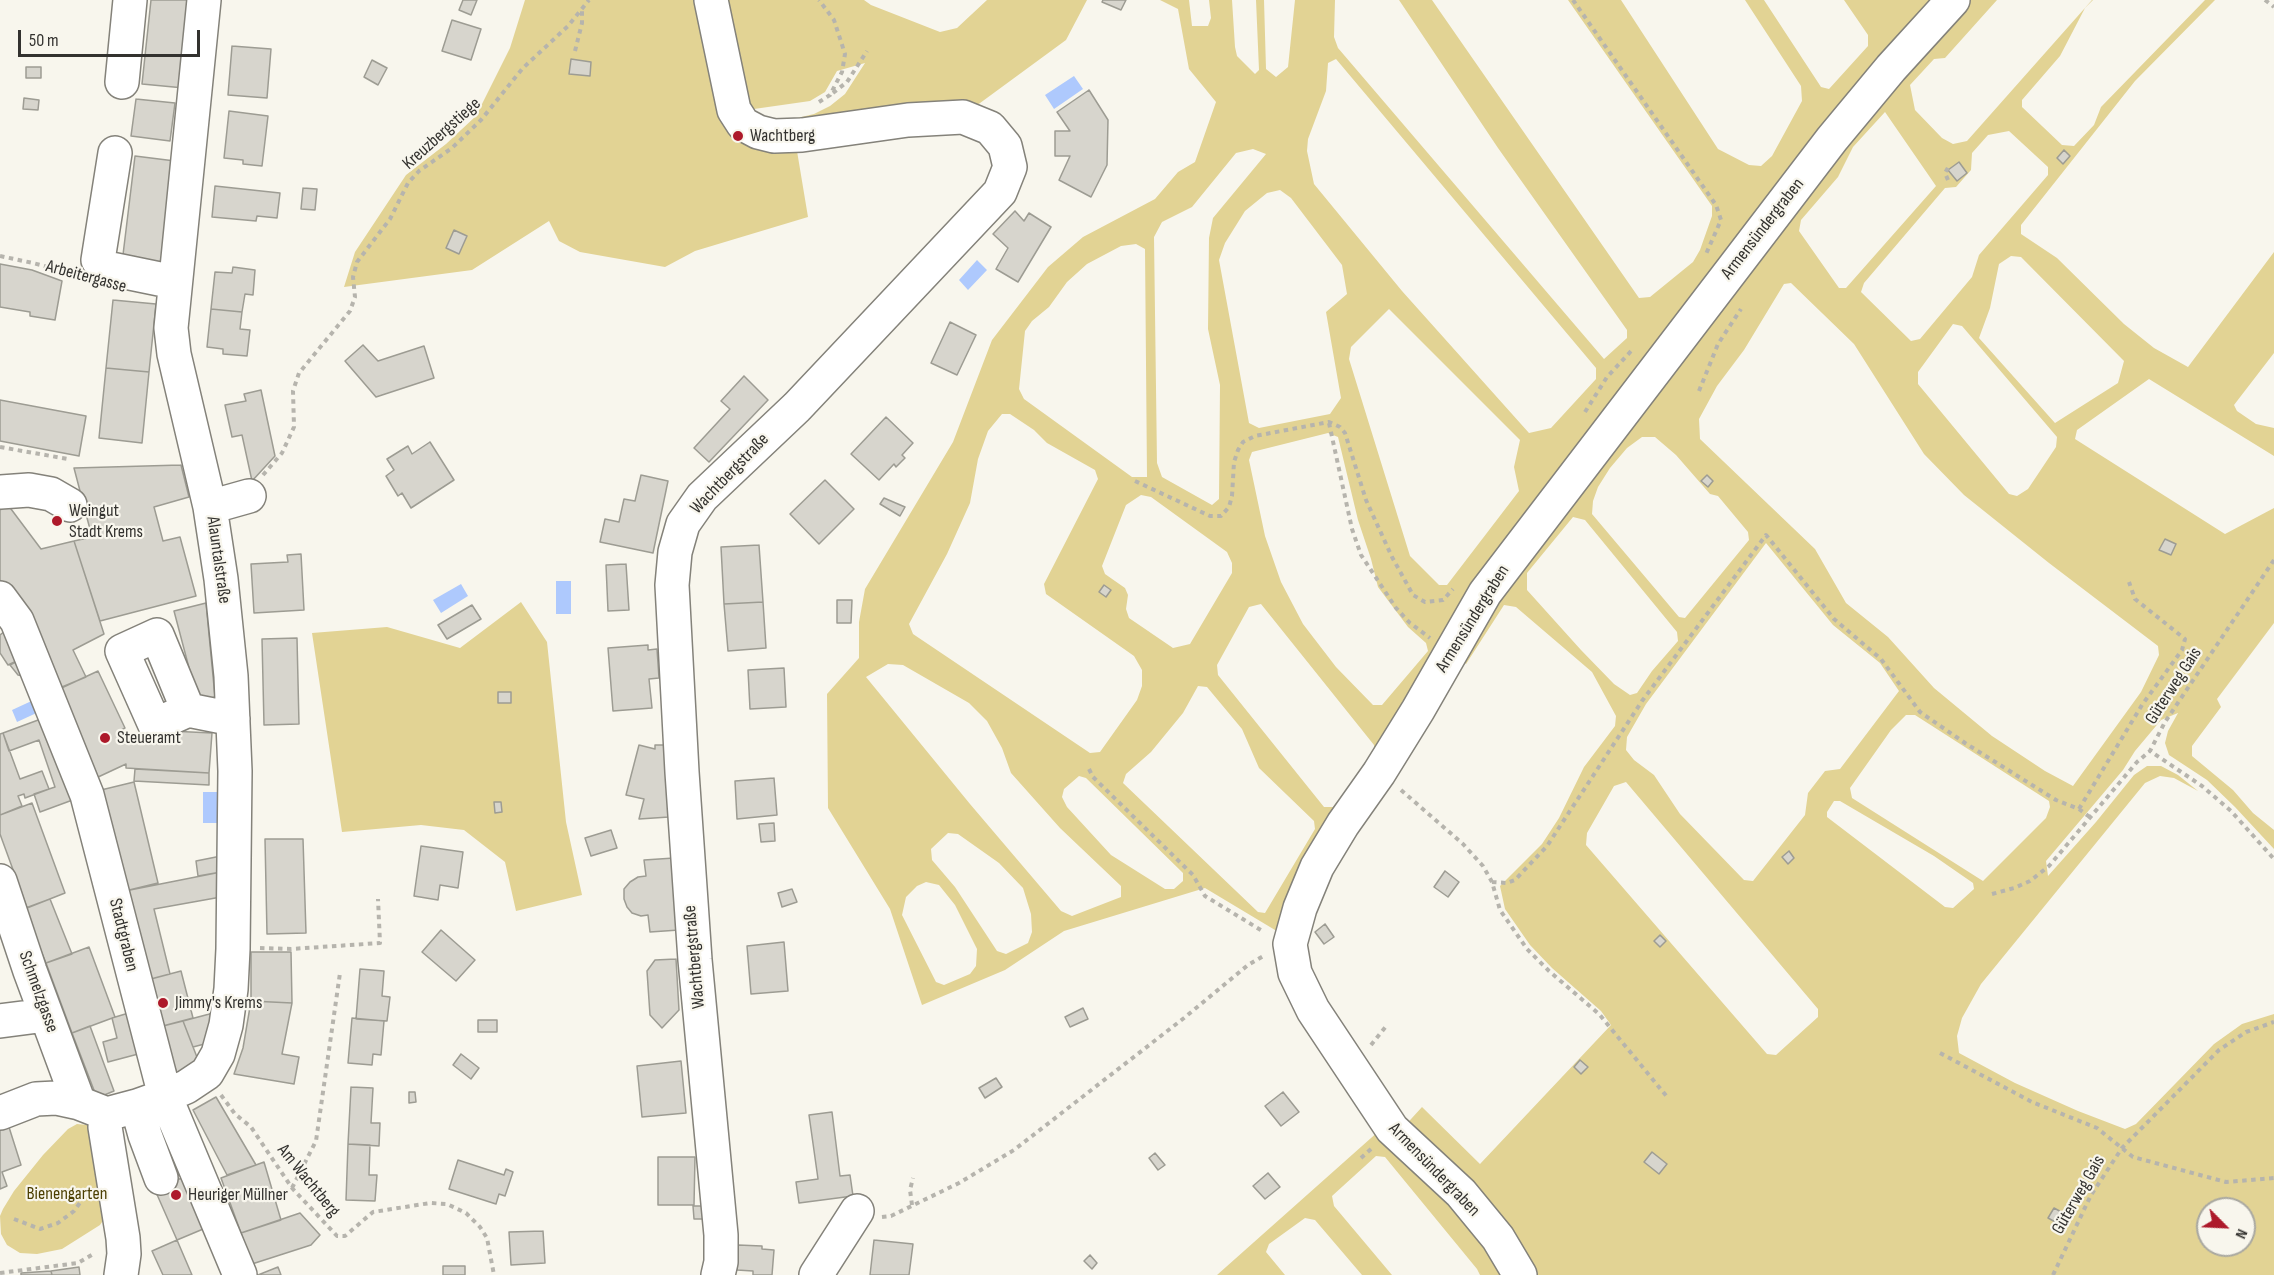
<!DOCTYPE html>
<html>
<head>
<meta charset="utf-8">
<style>
  body { margin:0 }
  #map { position:relative; width:2274px; height:1275px; overflow:hidden; background:#f8f6ed; font-family:"Sofia Sans Condensed",sans-serif }
  canvas { display:block }
  .north { position:absolute; left:2196px; top:1197px; width:60px; height:60px; box-sizing:border-box; background:#f8f6ed; border:2px solid #a9a8a1; border-radius:50%; rotate:114deg; font-size:16px; font-weight:700; line-height:24px; text-align:center; color:#33322f }
  .north::after { content:''; display:block; margin:auto; width:21px; height:27px; background:#ad192a; clip-path:polygon(50% 0,100% 100%,50% 72%,0 100%) }
  .scale { position:absolute; left:18px; top:30px; width:182px; height:27px; box-sizing:border-box; border:3px solid #33322f; border-top:0; padding-left:8px; font-size:18px; line-height:21px; white-space:nowrap; color:#33322f; -webkit-text-stroke:4px #f8f6ed; paint-order:stroke }
</style>
</head>
<body>
<div id="map">
<canvas width="2274" height="1275"></canvas>
<div class="north">N</div>
<div class="scale">50 m</div>
</div>
<script>
const context = document.querySelector('canvas').getContext('2d');
context.lineJoin = 'round';
function paint(path, color) { context.fillStyle = color; context.fill(path, 'evenodd'); }
const toPath = rows => new Path2D(rows.map(r => 'M' + r).join(''));
function strokePath(path, color, width, dash) { context.strokeStyle = color; context.lineWidth = width; context.lineCap = dash ? 'butt' : 'round'; context.setLineDash(dash || []); context.stroke(path); }
function drawText(font, color, halo, rows, align = 'center') {
  context.font = font + ' "Sofia Sans Condensed",sans-serif'; context.lineWidth = 4.5; context.setLineDash([]); context.textBaseline = 'middle'; context.strokeStyle = halo; context.fillStyle = color; for (const [text, x, y, turn = 0] of rows) {
    context.save(); context.translate(x, y); context.rotate((+turn || 0) * Math.PI / 180); context.textAlign = isNaN(turn) ? turn : align; if (halo) context.strokeText(text, 0, 0); context.fillText(text, 0, 0); context.restore();
  }
}
const green = toPath([
  [525,0,703,0,728,112,796,145,808,217,695,251,665,267,580,252,559,241,549,221,472,270,344,287,355,252,406,175,446,144,476,116,510,48],
  [716,0,864,0,871,5,940,32,957,28,987,0,1087,0,1066,40,976,106,785,121,814,114,830,106,845,94,865,63,837,71,825,92,810,101,747,110],
  [1160,0,1189,0,1192,26,1208,26,1211,18,1209,0,1232,0,1235,47,1237,56,1255,74,1259,70,1256,0,1264,0,1266,69,1276,77,1288,67,1295,0,1335,0,1334,37,1338,48,1604,359,1627,338,1627,330,1498,148,1399,0,1432,0,1639,298,1650,297,1693,262,1700,250,1712,216,1712,206,1568,0,1621,0,1718,149,1749,165,1761,166,1772,156,1802,101,1801,86,1745,0,1764,0,1821,87,1829,89,1868,46,1868,35,1844,0,1946,0,1570,473,1285,936,1205,888,1064,931,1005,970,922,1005,890,909,828,808,827,694,859,658,859,622,865,589,953,442,992,340,1048,267,1083,237,1155,199,1178,172,1195,162,1216,102,1189,69,1178,9],
  [1336,59,1596,368,1596,379,1551,428,1529,433,1402,291,1314,184,1307,151,1308,139,1326,91,1328,63],
  [1253,149,1266,154,1213,218,1209,238,1208,329,1220,385,1219,499,1212,505,1162,477,1157,463,1154,237,1162,222,1192,207,1236,153],
  [1280,190,1291,198,1342,265,1347,294,1326,312,1341,398,1330,414,1259,428,1249,423,1219,260,1225,243,1245,211,1267,193],
  [1136,244,1145,249,1147,477,1132,477,1024,399,1019,389,1025,331,1032,321,1049,307,1067,282,1087,264,1121,246],
  [1389,309,1520,440,1514,467,1519,491,1447,585,1439,585,1410,556,1349,359,1351,347],
  [1002,414,1010,414,1034,430,1047,443,1095,470,1098,479,1044,584,1046,594,1134,656,1142,670,1142,686,1137,700,1100,752,1090,753,913,634,909,624,947,554,970,503,978,459,988,431],
  [1328,433,1338,437,1358,520,1371,559,1378,587,1408,627,1426,643,1428,651,1382,705,1373,705,1336,667,1303,624,1281,582,1265,536,1249,460,1252,452],
  [1141,495,1151,497,1227,552,1232,563,1232,573,1190,644,1173,648,1129,618,1126,609,1128,595,1125,588,1105,574,1102,566,1126,505],
  [1261,604,1374,745,1374,755,1333,807,1324,807,1218,675,1217,665,1249,607],
  [888,664,903,665,969,703,987,721,1002,748,1011,773,1060,828,1121,886,1121,897,1072,916,1061,911,970,804,866,677],
  [1198,686,1207,687,1242,729,1259,768,1314,821,1315,829,1265,913,1258,912,1123,783,1126,774,1151,752,1183,713],
  [1079,776,1086,778,1183,873,1183,881,1174,889,1165,889,1111,855,1067,807,1062,797,1064,789],
  [948,833,958,834,999,863,1023,888,1031,914,1032,932,1028,943,1006,954,997,951,955,887,932,860,931,849],
  [926,882,939,885,955,905,977,949,976,966,970,974,944,985,936,982,902,915,906,897,917,886],
  [1964,0,1997,0,1945,58,1934,59,1910,85,1915,110,1942,138,1953,144,1967,141,2092,0,2093,0,2085,8,2060,56,2022,100,2022,107,2062,145,2074,146,2094,125,2101,107,2205,0,2215,0,2135,81,2021,225,2021,234,2057,258,2124,324,2154,348,2188,367,2274,252,2274,353,2234,405,2237,411,2256,424,2274,428,2274,456,2149,379,2077,430,2075,439,2225,534,2274,508,2274,623,2217,699,2221,707,2192,746,2192,756,2233,790,2253,813,2274,830,2274,849,2235,807,2207,780,2169,755,2165,743,2168,731,2178,713,2161,720,2135,751,2123,770,2046,861,2048,876,2096,822,2134,775,2147,766,2161,766,2178,775,2198,791,2174,778,2160,776,2145,783,1981,984,1962,1018,1957,1036,1959,1053,2015,1083,2078,1111,2125,1129,2136,1124,2214,1044,2242,1024,2274,1014,2274,1275,1480,1275,1477,1269,1385,1157,1376,1156,1332,1196,1334,1206,1392,1275,1362,1275,1315,1220,1305,1218,1269,1244,1266,1252,1285,1275,1217,1275,1380,1130,1391,1141,1422,1107,1480,1164,1611,1025,1601,1011,1552,968,1530,945,1505,909,1500,886,1542,844,1559,818,1584,767,1615,726,1616,716,1592,672,1516,607,1504,605,1466,664,1458,657,1526,548],
  [1885,112,1936,186,1846,288,1839,288,1799,231,1801,220,1838,177,1853,147],
  [2009,131,2048,167,2048,175,1979,255,1972,277,1920,339,1911,341,1861,292,1864,283,1945,188,1956,187,1971,170,1972,153,1988,135],
  [2011,256,2021,257,2124,361,2118,383,2055,423,1979,338,1990,308,1999,264],
  [1791,283,1854,344,1924,454,1964,495,2049,563,2158,646,2159,655,2141,692,2073,786,2045,771,1992,736,1934,688,1888,637,1846,603,1815,549,1700,439,1699,419,1717,386,1744,350,1784,284],
  [1953,324,1962,326,2057,437,2056,447,2028,489,2017,496,2009,494,1918,384,1918,372],
  [1642,437,1655,437,1676,455,1710,494,1718,496,1748,532,1749,540,1685,618,1679,617,1592,514,1593,501,1598,487,1610,468,1627,448],
  [1573,517,1585,520,1677,632,1678,641,1652,671,1637,693,1630,695,1614,684,1581,650,1527,590,1527,573],
  [1766,543,1833,625,1880,663,1899,691,1840,769,1825,771,1808,793,1805,815,1753,881,1744,880,1680,814,1654,775,1634,760,1626,750,1627,737,1646,704],
  [1906,715,1915,715,2049,801,2050,807,2046,818,1983,881,1852,798,1850,788,1891,730],
  [1626,782,1818,1009,1818,1017,1776,1055,1767,1054,1586,845,1587,833,1614,786],
  [1834,801,1840,801,1934,856,1973,883,1974,889,1953,908,1945,907,1827,817,1827,812],
  [2208,1209,2244,1209,2244,1245,2208,1245],
  [521,602,547,642,566,822,582,895,516,911,505,862,464,830,421,825,342,832,312,633,387,627,460,648],
  [77,1124,87,1125,94,1131,106,1216,100,1225,62,1249,37,1254,20,1253,7,1245,1,1234,0,1216,3,1209,14,1191,43,1155,68,1129]
]);
const water = toPath([
  [1074,76,1083,89,1054,109,1045,95],
  [977,260,987,270,968,290,959,280],
  [556,581,571,581,571,614,556,614],
  [461,584,468,596,441,613,433,600],
  [38,698,43,710,17,722,12,710],
  [203,792,219,792,219,823,203,823]
]);
const building = toPath([
  [151,0,193,0,184,88,142,84,151,0],
  [463,0,477,0,471,15,459,10,463,0],
  [1103,0,1126,0,1121,10,1102,2,1103,0],
  [452,20,481,29,471,60,442,51,452,20],
  [232,46,271,49,267,98,228,95,232,46],
  [571,59,591,62,590,76,569,74,571,59],
  [372,60,387,68,378,85,364,77,372,60],
  [26,67,41,67,41,78,26,78,26,67],
  [1089,90,1108,120,1107,165,1091,197,1059,180,1070,156,1055,156,1055,131,1070,131,1057,112,1089,90],
  [24,98,39,100,38,110,23,109,24,98],
  [136,99,175,103,170,141,131,136,136,99],
  [229,111,268,116,262,166,243,164,243,160,224,158,229,111],
  [2064,150,2070,156,2063,164,2057,158,2064,150],
  [135,156,175,161,163,267,122,263,135,156],
  [1959,162,1967,173,1957,181,1948,170,1959,162],
  [215,186,280,193,277,218,257,216,256,221,212,217,215,186],
  [303,188,317,189,315,210,301,209,303,188],
  [1015,211,1024,221,1029,213,1051,227,1018,282,996,269,1008,248,993,234,1015,211],
  [454,230,467,236,459,254,446,248,454,230],
  [0,264,32,270,62,281,55,320,30,316,30,312,0,307,0,264],
  [233,267,255,270,253,295,245,294,242,312,211,309,215,272,232,273,233,267],
  [113,300,156,304,149,372,106,368,113,300],
  [211,309,242,312,240,329,250,330,247,356,223,354,223,349,207,347,211,309],
  [950,322,976,335,957,375,931,363,950,322],
  [363,345,378,361,424,346,434,378,376,397,345,361,363,345],
  [106,368,149,372,142,443,99,438,106,368],
  [744,376,768,400,709,462,694,448,730,409,721,401,744,376],
  [261,390,275,456,252,481,242,435,232,437,225,405,246,401,244,394,261,390],
  [0,400,86,416,79,456,0,441,0,400],
  [886,417,913,443,902,455,905,458,896,467,894,464,879,480,851,454,886,417],
  [430,442,454,480,411,508,402,493,398,496,386,476,394,470,387,459,408,446,412,454,430,442],
  [181,465,189,497,154,507,163,541,180,537,196,596,100,621,74,541,92,537,74,468,181,465],
  [641,475,668,481,653,553,600,542,605,519,619,522,624,499,635,501,641,475],
  [1707,475,1713,481,1708,487,1701,481,1707,475],
  [825,480,854,509,819,544,790,514,825,480],
  [884,498,905,507,900,516,880,504,884,498],
  [8,505,41,549,74,541,104,634,73,650,86,677,62,687,26,614,0,580,0,510,8,505],
  [2165,539,2176,544,2171,555,2159,550,2165,539],
  [759,545,763,602,724,604,721,547,759,545],
  [301,554,304,610,254,613,251,564,288,562,287,555,301,554],
  [626,564,629,610,608,611,606,565,626,564],
  [1104,585,1111,590,1106,597,1099,592,1104,585],
  [837,600,852,600,851,623,837,623,837,600],
  [763,602,766,648,728,651,724,604,763,602],
  [206,603,215,697,198,702,174,611,206,603],
  [472,605,481,619,447,639,438,625,472,605],
  [9,628,25,657,8,665,0,653,0,635,9,628],
  [297,638,299,724,264,725,262,639,297,638],
  [648,645,648,650,657,649,659,678,649,679,652,708,613,711,608,648,648,645],
  [25,657,28,677,18,675,10,665,25,657],
  [784,668,786,707,750,709,748,670,784,668],
  [98,671,125,728,123,729,123,734,169,736,170,731,212,733,209,773,126,768,126,764,96,778,55,691,98,671],
  [498,692,511,692,511,703,498,703,498,692],
  [49,716,78,798,40,812,34,794,55,787,39,740,9,751,3,733,49,716],
  [3,733,20,779,42,771,49,789,25,798,24,794,18,796,22,806,0,815,0,734,3,733],
  [639,745,655,749,655,745,665,745,669,817,639,819,644,799,626,795,639,745],
  [135,769,209,773,209,785,134,781,135,769],
  [774,778,777,815,737,819,735,781,774,778],
  [134,782,158,883,125,891,101,790,134,782],
  [494,802,501,802,502,812,495,813,494,802],
  [32,803,65,893,27,908,0,834,0,815,32,803],
  [774,823,775,841,761,842,759,824,774,823],
  [611,830,617,848,591,856,585,838,611,830],
  [265,839,303,839,306,933,267,934,265,839],
  [421,846,463,852,458,888,440,885,438,900,414,896,421,846],
  [1789,851,1794,858,1788,864,1782,857,1789,851],
  [221,856,221,872,198,876,196,861,221,856],
  [674,858,679,930,650,932,648,915,641,916,632,913,627,907,624,899,624,889,630,882,638,877,646,876,644,860,674,858],
  [1445,871,1459,882,1448,897,1434,887,1445,871],
  [221,872,221,897,154,909,170,974,147,980,125,891,221,872],
  [792,889,797,902,782,907,778,893,792,889],
  [50,899,72,954,46,963,23,909,50,899],
  [1325,924,1334,937,1324,944,1315,932,1325,924],
  [441,930,475,960,456,981,422,952,441,930],
  [1660,935,1666,941,1660,947,1654,941,1660,935],
  [784,942,788,991,751,994,747,946,784,942],
  [89,947,115,1017,72,1033,46,963,89,947],
  [251,952,291,952,292,1003,251,1001,251,952],
  [676,959,679,1010,662,1028,650,1015,647,971,655,960,676,959],
  [360,969,384,971,382,996,390,997,387,1021,356,1019,360,969],
  [181,971,193,1018,159,1027,147,980,181,971],
  [251,1001,292,1003,282,1054,299,1057,294,1084,234,1074,243,1048,251,1001],
  [1083,1008,1088,1019,1070,1027,1065,1017,1083,1008],
  [132,1012,142,1053,108,1062,103,1042,117,1038,112,1018,132,1012],
  [217,1012,212,1042,193,1047,183,1021,217,1012],
  [352,1018,384,1021,381,1055,373,1054,372,1065,348,1063,352,1018],
  [478,1020,497,1020,497,1032,478,1032,478,1020],
  [183,1021,200,1065,177,1073,159,1027,183,1021],
  [90,1026,114,1091,97,1098,72,1033,90,1026],
  [461,1054,479,1068,471,1079,453,1065,461,1054],
  [1580,1060,1588,1067,1581,1074,1574,1067,1580,1060],
  [681,1061,686,1113,642,1117,637,1066,681,1061],
  [996,1078,1002,1087,985,1098,979,1088,996,1078],
  [351,1087,373,1088,371,1123,380,1123,379,1146,348,1144,351,1087],
  [409,1092,415,1092,416,1102,409,1103,409,1092],
  [1283,1092,1299,1112,1281,1126,1265,1106,1283,1092],
  [216,1097,256,1165,227,1175,193,1110,216,1097],
  [832,1112,840,1176,850,1175,853,1196,799,1203,796,1182,818,1179,809,1115,832,1112],
  [8,1124,21,1165,2,1172,7,1186,0,1189,0,1127,8,1124],
  [348,1144,370,1145,369,1175,377,1175,375,1201,346,1200,348,1144],
  [1652,1152,1667,1164,1659,1174,1644,1162,1652,1152],
  [1155,1153,1165,1165,1158,1170,1149,1158,1155,1153],
  [658,1157,695,1157,694,1205,658,1205,658,1157],
  [458,1160,504,1175,506,1169,513,1172,505,1196,499,1194,496,1204,449,1189,458,1160],
  [264,1162,281,1220,241,1233,221,1178,264,1162],
  [1268,1173,1280,1187,1265,1199,1253,1186,1268,1173],
  [186,1176,208,1227,177,1240,155,1190,186,1176],
  [693,1206,703,1206,704,1219,694,1219,693,1206],
  [2054,1208,2067,1215,2061,1225,2048,1218,2054,1208],
  [300,1213,320,1235,311,1245,252,1264,241,1233,300,1213],
  [543,1231,545,1263,511,1265,509,1232,543,1231],
  [177,1240,192,1275,163,1275,152,1251,177,1240],
  [874,1240,913,1244,909,1275,870,1275,874,1240],
  [738,1245,762,1246,762,1249,774,1250,772,1275,753,1275,753,1271,737,1270,738,1245],
  [1090,1255,1097,1263,1092,1269,1084,1261,1090,1255],
  [443,1266,465,1266,465,1275,443,1275,443,1266],
  [79,1267,80,1275,52,1275,51,1271,79,1267],
  [278,1267,281,1275,258,1275,278,1267],
  [51,1271,52,1275,21,1275,21,1273,51,1271]
]);
const path = toPath([
  [1573,0,1716,205,1721,220,1706,254],
  [2265,0,2274,7],
  [575,51,582,23,582,9],
  [833,93,847,82,867,51],
  [819,102,830,95,842,72,845,54,834,20,819,0],
  [1948,180,1945,173,1950,164],
  [0,256,33,263,75,274],
  [1699,391,1718,344,1741,309],
  [1585,412,1607,377,1633,349],
  [1329,423,1352,529,1361,555,1396,608,1410,623,1430,638],
  [0,447,68,459],
  [263,475,282,453,294,427,293,391,299,373,350,311,355,297,353,277,357,262,390,219,408,183,419,171,452,148,481,120,523,68,568,26,589,0],
  [1135,481,1210,516,1221,516,1229,507,1232,496,1234,462,1238,450,1243,442,1255,436,1329,422,1340,427,1345,433,1366,500,1392,557,1413,595,1425,602,1443,600,1453,589],
  [2274,560,2165,722,2150,751,2202,786,2231,811,2274,859],
  [1089,769,1093,777,1193,875,1205,896,1264,932],
  [1401,790,1463,844,1483,866,1492,882,1500,910,1527,949,1549,971,1599,1014,1668,1098],
  [2079,809,2142,705,2182,650,2185,639,2135,599,2129,582],
  [1492,882,1507,883,1515,880,1547,846,1642,701,1766,535,1834,619,1881,659,1920,712,1965,743,2056,800,2079,809,2091,818],
  [1992,894,2014,888,2030,881,2049,866,2137,762,2150,751],
  [260,948,291,949,380,943,378,899],
  [1371,1045,1387,1025],
  [1940,1053,2032,1102,2097,1128,2133,1157,2226,1182,2274,1178],
  [221,1095,235,1114,251,1127,292,1188,337,1236,345,1236,373,1212,430,1203,447,1204,466,1213,480,1227,487,1238,494,1275],
  [1361,1158,1372,1148],
  [292,1188,316,1141,340,973],
  [912,1205,910,1190,913,1178],
  [882,1217,891,1216,959,1183,1014,1150,1184,1018,1248,965,1265,955],
  [14,1219,40,1229,58,1223,74,1211,87,1193],
  [0,1273,78,1263,95,1253],
  [2053,1275,2091,1195,2122,1148,2219,1050,2246,1032,2274,1022]
]);
const minor = toPath([
  [711,0,734,110,743,124,758,132,774,136,802,135,908,120,963,117,990,128,1005,146,1010,167,1000,192,797,407,702,497,683,524,675,552,672,585,682,772,695,960,721,1235,721,1262,718,1275],
  [122,82,130,0],
  [115,153,98,260,106,268,174,282],
  [0,492,29,490,51,494,70,505],
  [210,507,249,496],
  [0,598,17,621,87,795,165,1096,240,1275],
  [188,710,155,725,122,651,157,635,188,710,233,719],
  [0,881,30,971,79,1103],
  [0,1021,46,1015],
  [137,1106,145,1135,161,1178],
  [0,1113,36,1099,56,1098,79,1103,107,1114,137,1106,165,1096,186,1087,207,1073,218,1054,226,1025,231,989,233,949,235,771,231,676,221,579,210,507,174,354,171,328,204,0],
  [107,1114,105,1127,123,1238,124,1254,121,1275],
  [816,1275,857,1211],
  [1520,1275,1498,1238,1461,1193,1392,1129,1313,1010,1295,973,1290,944,1300,908,1317,867,1343,824,1379,773,1418,710,1485,593,1832,139,1891,68,1953,0]
]);
const markers = [
  [738,136,6,"#ad192a"],
  [57,521,6,"#ad192a"],
  [105,738,6,"#ad192a"],
  [163,1003,6,"#ad192a"],
  [176,1195,6,"#ad192a"]
];
const streetNames = [
  ["Kreuzbergstiege",442,134,-42],
  ["Armensündergraben",1763,229,-52],
  ["Arbeitergasse",86,277,15],
  ["Wachtbergstraße",730,474,-46],
  ["Alauntalstraße",218,560,82],
  ["Armensündergraben",1473,619,-58],
  ["Güterweg Gais",2174,686,-57],
  ["Stadtgraben",123,935,76],
  ["Wachtbergstraße",695,957,-95],
  ["Schmelzgasse",38,992,70],
  ["Armensündergraben",1434,1170,46],
  ["Am Wachtberg",308,1181,51],
  ["Güterweg Gais",2079,1195,-60]
];
const poiNames = [
  ["Wachtberg",750,136],
  ["Weingut",69,511],
  ["Stadt Krems",69,532],
  ["Steueramt",117,738],
  ["Jimmy's Krems",175,1003],
  ["Heuriger Müllner",188,1195]
];
const parkNames = [
  ["Bienengarten",67,1194]
];
paint(green, '#e2d394');
paint(water, '#aec9fd');
paint(building, '#d7d5cd');
strokePath(building, '#9d9c93', 1.5);
strokePath(minor, '#84827a', 36);
strokePath(path, '#b6b4ad', 4, [4.5, 4.5]);
strokePath(minor, '#fff', 33);
for (const [x, y, r, color] of markers) { const dot = new Path2D(); dot.arc(x, y, r, 0, 2 * Math.PI); context.fillStyle = color; context.fill(dot); strokePath(dot, '#f8f6ed', 2); }
drawText('18px', '#33322f', '#f8f6ed', streetNames);
drawText('18px', '#33322f', '#f8f6ed', poiNames, 'left');
drawText('18px', '#4b3e00', '#f8f6ed', parkNames);
</script>
</body>
</html>
